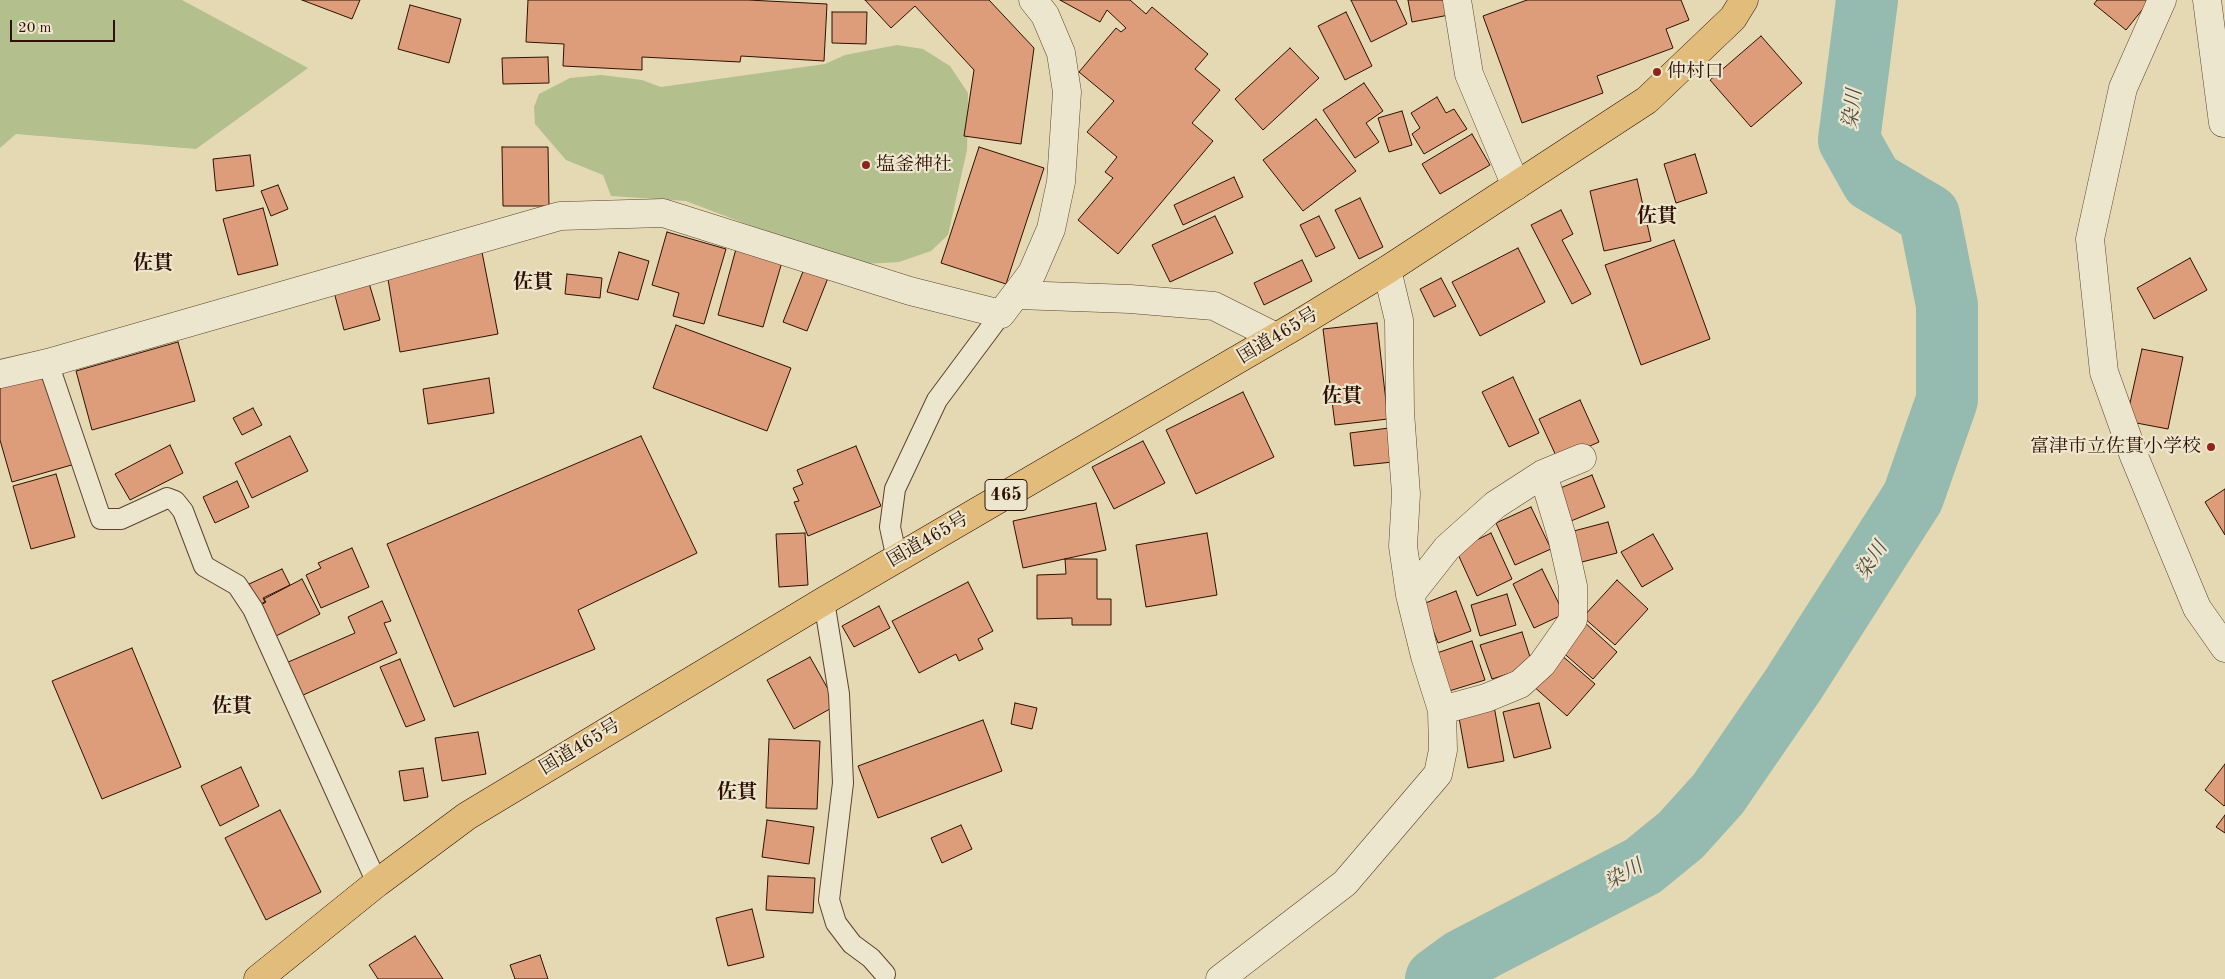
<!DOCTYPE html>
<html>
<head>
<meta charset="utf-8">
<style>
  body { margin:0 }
  #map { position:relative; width:2225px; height:979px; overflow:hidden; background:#e4d9b3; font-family:"Old Standard TT",serif }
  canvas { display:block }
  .scale { position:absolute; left:10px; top:20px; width:105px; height:22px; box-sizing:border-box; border:2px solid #2f1001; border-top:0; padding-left:6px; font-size:15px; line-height:18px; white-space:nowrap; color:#2f1001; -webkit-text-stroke:4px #ede6ce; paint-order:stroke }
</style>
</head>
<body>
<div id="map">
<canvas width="2225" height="979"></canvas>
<div class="scale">20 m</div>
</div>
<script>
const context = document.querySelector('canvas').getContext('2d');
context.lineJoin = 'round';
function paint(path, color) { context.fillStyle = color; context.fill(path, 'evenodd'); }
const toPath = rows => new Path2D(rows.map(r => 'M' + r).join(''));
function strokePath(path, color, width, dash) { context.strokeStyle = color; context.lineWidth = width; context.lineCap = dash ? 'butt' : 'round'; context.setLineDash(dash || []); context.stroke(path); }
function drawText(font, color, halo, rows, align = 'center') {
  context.font = font + ' "Old Standard TT","Noto Serif JP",serif'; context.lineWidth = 4.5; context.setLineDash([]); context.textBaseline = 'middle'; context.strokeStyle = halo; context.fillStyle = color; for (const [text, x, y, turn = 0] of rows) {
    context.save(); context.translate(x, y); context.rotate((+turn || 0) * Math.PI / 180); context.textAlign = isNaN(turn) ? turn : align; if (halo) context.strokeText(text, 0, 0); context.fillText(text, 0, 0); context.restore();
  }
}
const green = toPath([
  [0,0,182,0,308,68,196,149,16,134,0,148],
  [897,45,923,49,950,66,968,93,967,150,948,235,931,251,899,262,863,264,767,232,686,201,611,196,603,175,566,160,535,124,534,107,539,94,570,78,601,75,642,80,661,87,825,64,845,55]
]);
const river = toPath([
  [1436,979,1462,960,1643,866,1681,835,1718,794,1793,685,1913,497,1947,400,1947,305,1929,215,1872,181,1849,140,1867,0]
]);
const building = toPath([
  [302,0,360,0,352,19,302,0],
  [528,0,748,0,827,4,824,61,741,56,740,62,642,57,642,70,563,66,564,44,526,42,528,0],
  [865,0,989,0,1034,48,1021,144,964,136,974,70,915,6,891,28,865,0],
  [1060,0,1130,0,1146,14,1152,7,1208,54,1195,69,1220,90,1192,123,1213,141,1118,254,1078,220,1113,178,1105,172,1117,157,1087,132,1114,101,1079,72,1116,28,1121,32,1126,28,1107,10,1100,22,1060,0],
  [1351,0,1396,0,1407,24,1371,42,1351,0],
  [1408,0,1446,0,1449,15,1412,22,1408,0],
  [1527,0,1681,0,1689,20,1666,29,1673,48,1597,76,1603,93,1522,123,1483,16,1527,0],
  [2097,0,2150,0,2126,30,2094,4,2097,0],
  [410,5,461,19,449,63,398,49,410,5],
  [832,12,867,12,866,44,832,43,832,12],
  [1346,12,1372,66,1345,80,1318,26,1346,12],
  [1761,36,1802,83,1751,127,1710,80,1761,36],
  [1290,48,1319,78,1263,130,1235,99,1290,48],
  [548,57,549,83,503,84,502,58,548,57],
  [1364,83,1383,111,1366,123,1379,142,1355,158,1323,110,1364,83],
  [1437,97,1446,113,1454,109,1467,129,1424,154,1412,134,1420,128,1411,113,1437,97],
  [1402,111,1412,145,1389,152,1378,118,1402,111],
  [1316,119,1356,171,1303,211,1263,160,1316,119],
  [1472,134,1490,165,1440,194,1422,164,1472,134],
  [502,147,548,147,549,206,503,206,502,147],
  [979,147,1044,168,1006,284,941,263,979,147],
  [1695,154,1707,193,1676,203,1664,164,1695,154],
  [250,155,254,186,216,191,213,159,250,155],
  [1234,177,1243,197,1183,225,1174,205,1234,177],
  [1637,179,1651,241,1604,251,1590,191,1637,179],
  [278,185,288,209,271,216,261,191,278,185],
  [1360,198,1383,247,1359,259,1335,210,1360,198],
  [263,208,278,265,238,275,223,219,263,208],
  [1561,210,1573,234,1562,240,1591,294,1572,304,1531,225,1561,210],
  [1215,216,1233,253,1170,282,1152,245,1215,216],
  [1319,216,1335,248,1316,257,1300,225,1319,216],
  [667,232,726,249,704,324,673,316,679,293,652,285,667,232],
  [1674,240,1710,339,1641,365,1605,265,1674,240],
  [1518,248,1545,302,1480,336,1452,282,1518,248],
  [736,249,782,262,763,327,718,315,736,249],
  [482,252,498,334,400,352,387,273,482,252],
  [619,252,649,261,638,300,607,292,619,252],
  [2190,258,2207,290,2154,319,2137,288,2190,258],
  [1302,260,1312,281,1264,305,1254,283,1302,260],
  [804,269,828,278,807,331,783,322,804,269],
  [567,274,602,278,600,298,565,294,567,274],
  [1441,278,1456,306,1434,317,1420,289,1441,278],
  [369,283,380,320,344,330,334,292,369,283],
  [1377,323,1388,419,1335,425,1323,329,1377,323],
  [676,325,791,368,767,431,653,388,676,325],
  [178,342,195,401,92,430,76,371,178,342],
  [2142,349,2183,357,2168,429,2126,421,2142,349],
  [50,375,75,464,12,482,0,440,0,378,50,375],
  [1513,377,1539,433,1509,447,1482,392,1513,377],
  [489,378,494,413,428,424,423,389,489,378],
  [1243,392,1274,457,1196,494,1166,430,1243,392],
  [1580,400,1599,442,1558,460,1539,419,1580,400],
  [253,408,262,425,242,435,233,418,253,408],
  [1389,428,1393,462,1354,466,1350,433,1389,428],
  [290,436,308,471,252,498,235,463,290,436],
  [641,436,697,553,578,610,595,649,454,707,387,544,641,436],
  [1143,441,1165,483,1114,509,1092,467,1143,441],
  [170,445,183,473,130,500,115,474,170,445],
  [856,446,881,506,808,536,794,502,799,501,793,488,803,484,797,470,856,446],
  [56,474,75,537,31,549,13,486,56,474],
  [1592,475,1605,507,1571,521,1558,489,1592,475],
  [237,481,249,507,215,523,203,497,237,481],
  [2225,489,2225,535,2205,502,2225,489],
  [1096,503,1106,550,1023,568,1013,521,1096,503],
  [1531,507,1551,549,1515,565,1496,523,1531,507],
  [1608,522,1617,553,1578,563,1570,532,1608,522],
  [805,533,808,585,779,587,776,534,805,533],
  [1207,533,1217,595,1146,607,1136,545,1207,533],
  [1491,533,1512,579,1477,596,1456,550,1491,533],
  [1653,534,1673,569,1642,587,1621,552,1653,534],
  [352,548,369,587,321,608,306,575,321,568,318,563,352,548],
  [1065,559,1097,559,1097,599,1111,599,1111,625,1072,625,1072,618,1037,619,1037,575,1066,574,1065,559],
  [282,569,290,585,263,598,265,602,258,605,249,584,282,569],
  [1542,569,1564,614,1534,628,1513,584,1542,569],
  [302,579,320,614,276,636,261,605,266,602,264,599,302,579],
  [1617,580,1648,609,1615,645,1583,617,1617,580],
  [968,582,993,631,978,639,983,649,959,661,956,654,919,673,892,621,968,582],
  [1456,591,1471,631,1438,643,1423,604,1456,591],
  [1507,594,1516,625,1480,636,1471,605,1507,594],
  [382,601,391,621,384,623,397,653,301,696,286,663,355,633,348,617,382,601],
  [879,606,890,628,854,647,842,626,879,606],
  [1583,621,1617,652,1593,679,1559,649,1583,621],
  [1522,632,1533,666,1492,679,1480,645,1522,632],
  [1472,641,1485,680,1449,691,1437,653,1472,641],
  [132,648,181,767,102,799,52,681,132,648],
  [1560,654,1595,684,1567,716,1532,685,1560,654],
  [810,657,837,705,794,729,767,680,810,657],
  [400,659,425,720,406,727,380,667,400,659],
  [1015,703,1037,708,1032,729,1011,724,1015,703],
  [1539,703,1551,748,1514,758,1503,712,1539,703],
  [1494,706,1504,761,1468,768,1458,712,1494,706],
  [983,720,1002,771,878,818,858,766,983,720],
  [478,732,486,774,442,781,435,738,478,732],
  [769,739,820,741,817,809,766,808,769,739],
  [2225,764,2225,805,2224,806,2205,790,2225,764],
  [241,767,259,806,220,826,201,786,241,767],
  [423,768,428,797,404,801,399,771,423,768],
  [280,810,321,892,266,920,225,838,280,810],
  [2225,815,2225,833,2216,827,2225,815],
  [767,820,814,827,809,864,762,857,767,820],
  [961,825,972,849,942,863,931,838,961,825],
  [768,876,815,878,813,913,766,910,768,876],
  [752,909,764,957,728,966,716,918,752,909],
  [415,936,443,979,378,979,369,965,415,936],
  [540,955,548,979,515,979,510,965,540,955]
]);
const lane = toPath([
  [48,363,101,519,121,519,167,498,175,501,183,511,204,566,237,585,253,609,377,883],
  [897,559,890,527,895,489,937,400,1001,314],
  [824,601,839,694,843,783,829,900,836,923,852,944,871,958,885,974]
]);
const street = toPath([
  [1457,0,1469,74,1516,186],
  [2162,0,2123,88,2090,239,2104,372,2134,456,2197,608,2225,648],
  [2207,0,2223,123],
  [1017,295,1130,299,1214,306,1276,337],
  [0,374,48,363,560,216,663,213,910,291,1001,314,1032,273,1051,229,1061,182,1067,92,1061,53,1045,15,1033,0],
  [1410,595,1447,548,1495,505,1543,474,1582,458],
  [1442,710,1486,698,1520,684,1542,664,1573,620,1573,586,1562,537,1543,474],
  [1220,979,1345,883,1438,774,1443,750,1442,710,1425,656,1410,595,1403,546,1406,494,1400,412,1399,320,1387,270]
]);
const highway = toPath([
  [258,979,377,883,467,816,824,601,1295,326,1387,270,1647,100,1733,18,1744,0]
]);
const markers = [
  [1657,72,5,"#8f2418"],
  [866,165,5,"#8f2418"],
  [2211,447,5,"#8f2418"]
];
const shields = [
  [1006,495,42]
];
const shieldNames = [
  ["465",1006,495]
];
const poiNames = [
  ["仲村口",1667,72],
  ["塩釜神社",876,165],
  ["富津市立佐貫小学校",2201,447,"right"]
];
const streetNames = [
  ["国道465号",1278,336,-31],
  ["国道465号",928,540,-30],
  ["国道465号",580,747,-31]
];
const waterNames = [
  ["染川",1853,109,-83],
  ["染川",1872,561,-57],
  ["染川",1624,875,-29]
];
const neighbourhoodNames = [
  ["佐貫",1657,217],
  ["佐貫",153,264],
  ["佐貫",533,283],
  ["佐貫",1342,397],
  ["佐貫",232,707],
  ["佐貫",737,793]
];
paint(green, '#b3bf8d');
strokePath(river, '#95baaf', 62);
paint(building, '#dd9d7b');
strokePath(building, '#2f1001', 1);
strokePath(lane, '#5c422e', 22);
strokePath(street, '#5c422e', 29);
strokePath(highway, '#2f1001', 29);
strokePath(lane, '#ede6ce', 20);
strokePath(street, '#ede6ce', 28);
strokePath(highway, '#e2bc7a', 28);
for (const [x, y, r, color] of markers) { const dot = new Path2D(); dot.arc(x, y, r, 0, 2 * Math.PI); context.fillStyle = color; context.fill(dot); strokePath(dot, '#ede6ce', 2); }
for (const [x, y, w] of shields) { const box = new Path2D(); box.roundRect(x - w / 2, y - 15.5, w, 31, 4); context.fillStyle = '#ede6ce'; context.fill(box); strokePath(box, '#2f1001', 1); }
drawText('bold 18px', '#2f1001', null, shieldNames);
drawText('19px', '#2f1001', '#ede6ce', poiNames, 'left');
drawText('19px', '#2f1001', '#ede6ce', streetNames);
drawText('italic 20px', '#534c3e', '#ede6ce', waterNames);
drawText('bold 20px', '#2f1001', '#ede6ce', neighbourhoodNames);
</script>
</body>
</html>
